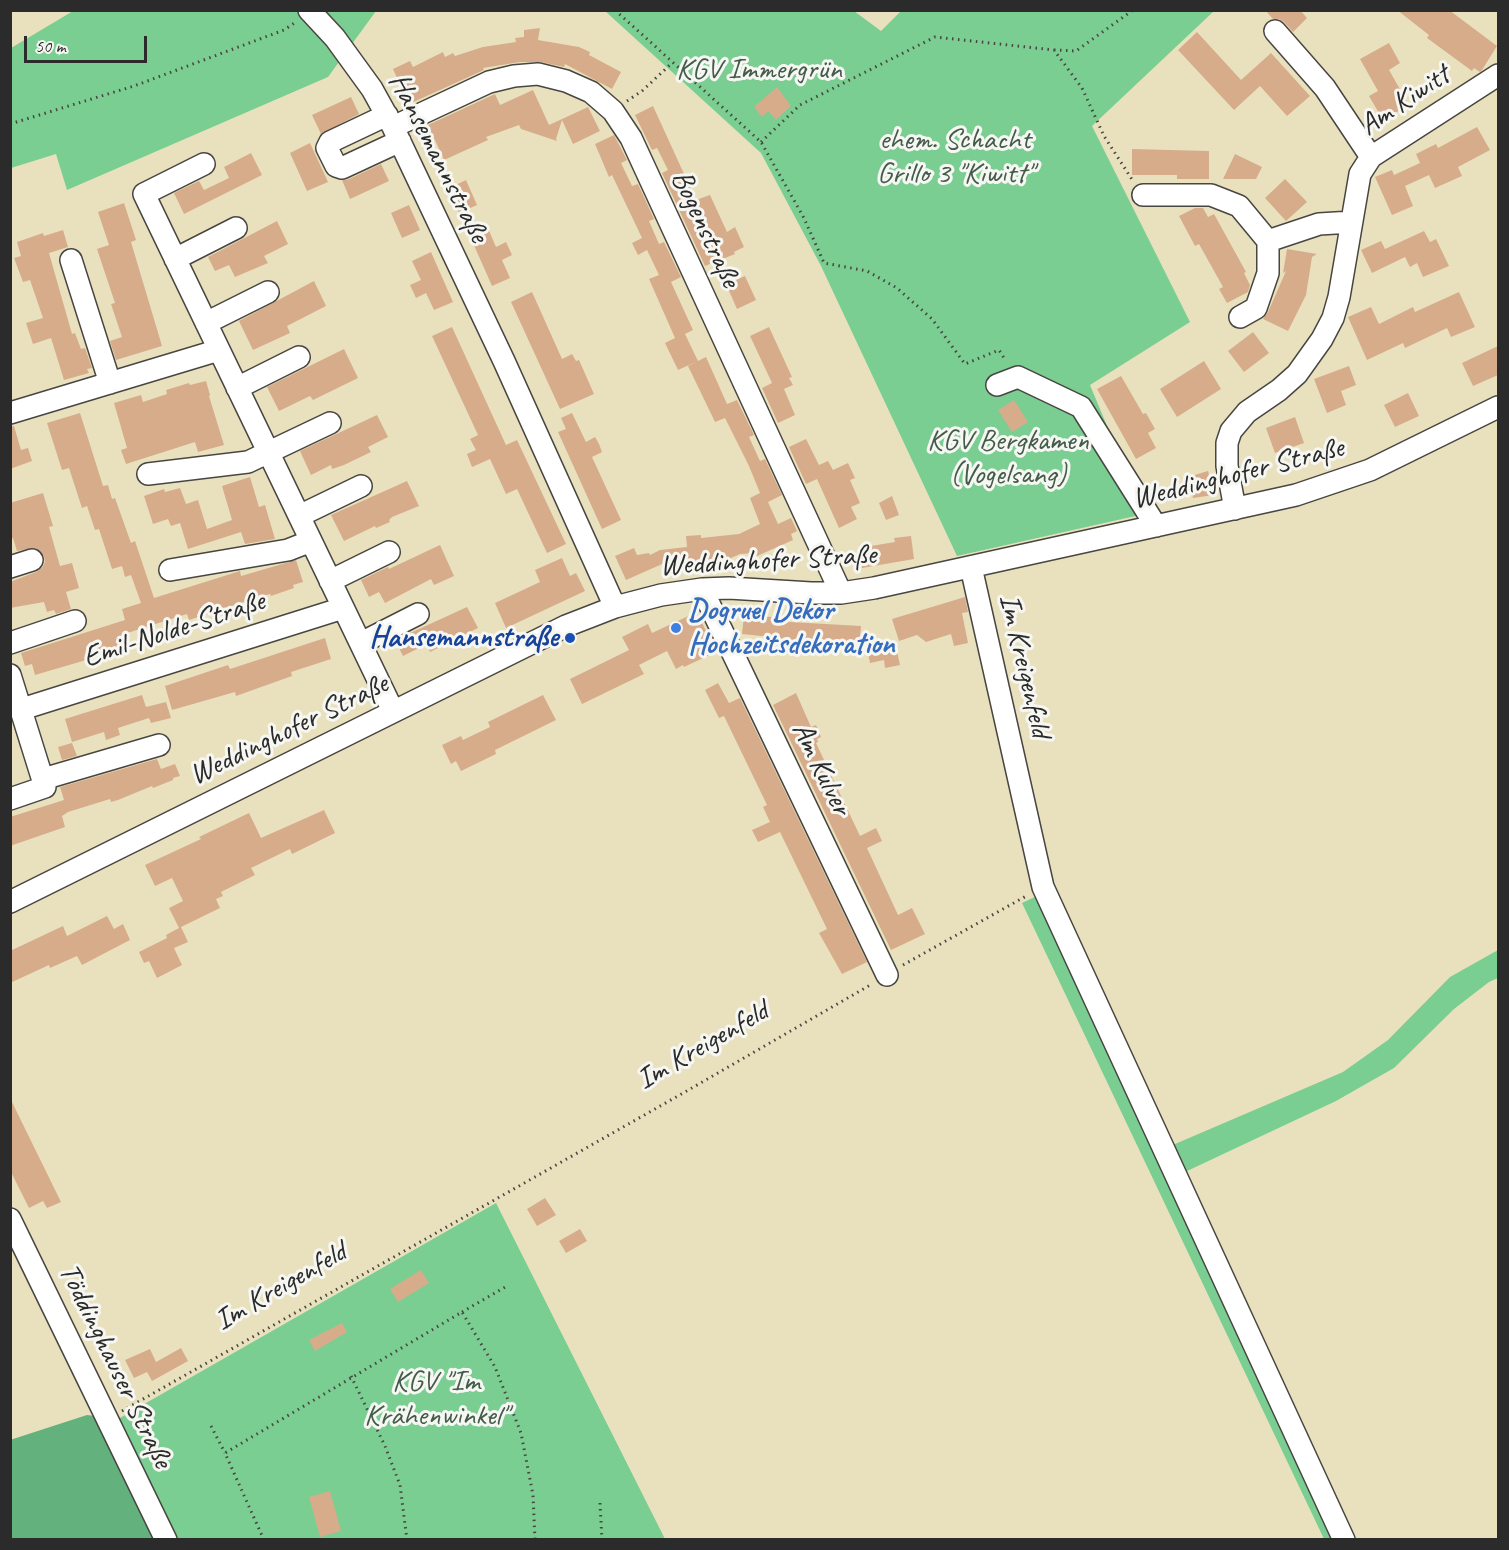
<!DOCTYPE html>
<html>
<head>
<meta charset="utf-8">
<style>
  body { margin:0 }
  #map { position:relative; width:1509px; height:1550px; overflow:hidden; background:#e9e1be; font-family:Caveat,sans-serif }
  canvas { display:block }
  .frame { position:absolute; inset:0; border:12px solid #2b2b2b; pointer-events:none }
  .scale { position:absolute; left:24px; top:36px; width:123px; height:27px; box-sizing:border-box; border:3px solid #2b2b2b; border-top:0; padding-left:8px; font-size:18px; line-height:21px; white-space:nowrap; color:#2b2b2b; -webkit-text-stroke:4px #f6f6f2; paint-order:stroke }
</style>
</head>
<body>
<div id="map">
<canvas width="1509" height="1550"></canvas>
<div class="frame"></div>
<div class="scale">50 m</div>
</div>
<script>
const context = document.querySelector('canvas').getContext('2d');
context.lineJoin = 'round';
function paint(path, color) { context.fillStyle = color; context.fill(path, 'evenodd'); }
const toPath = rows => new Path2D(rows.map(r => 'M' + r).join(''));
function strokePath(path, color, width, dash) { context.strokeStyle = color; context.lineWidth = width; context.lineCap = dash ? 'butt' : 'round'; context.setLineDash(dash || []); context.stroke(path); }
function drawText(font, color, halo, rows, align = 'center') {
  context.font = font + ' Caveat,sans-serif'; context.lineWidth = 6; context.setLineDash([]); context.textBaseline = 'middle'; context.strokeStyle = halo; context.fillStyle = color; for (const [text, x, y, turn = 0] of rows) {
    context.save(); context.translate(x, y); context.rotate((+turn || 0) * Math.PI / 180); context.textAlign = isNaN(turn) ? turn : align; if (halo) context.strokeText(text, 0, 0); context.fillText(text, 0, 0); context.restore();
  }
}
const green = toPath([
  [73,11,376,11,328,77,67,190,56,154,11,168,11,48],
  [605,11,854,11,881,31,901,11,1214,11,1092,126,1190,322,1090,385,1120,457,1140,515,957,556,821,266,761,153],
  [1041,894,1338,1539,1324,1539,1022,903],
  [1498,950,1498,978,1489,982,1454,1009,1394,1068,1336,1101,1185,1172,1168,1147,1343,1072,1388,1040,1450,977],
  [496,1203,665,1539,178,1539,118,1419]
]);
const forest = toPath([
  [87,1415,118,1419,178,1539,11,1539,10,1440]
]);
const building = toPath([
  [1265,10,1300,10,1307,18,1293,32,1284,22,1279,19,1273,19],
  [1397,10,1449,10,1497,46,1482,70,1480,72,1474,68,1472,71,1427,38,1429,35],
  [540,28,538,40,579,47,590,52,589,55,621,72,612,89,565,64,564,67,541,62,520,62,483,68,484,70,409,104,393,69,410,61,413,67,443,52,445,57,453,53,455,56,483,47,516,42,515,38,524,37,524,30],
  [1197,32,1241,80,1271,53,1310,96,1287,116,1260,86,1234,110,1178,50],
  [1389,43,1400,63,1389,70,1409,105,1383,120,1369,96,1378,91,1360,59],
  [777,87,791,106,776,120,768,111,762,117,754,107],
  [533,90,549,125,588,107,600,131,573,144,562,120,556,139,557,141,521,129,519,125,486,137,488,140,444,160,428,125,495,94,500,105],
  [351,97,359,114,321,134,312,115],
  [653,106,696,200,710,195,727,232,735,227,744,247,734,252,735,254,705,266,662,173,668,170,657,148,652,150,635,115],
  [1477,127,1490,150,1458,167,1462,176,1435,188,1429,175,1405,186,1413,206,1392,215,1375,177,1392,170,1394,175,1420,163,1416,154,1436,144,1438,148],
  [614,135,627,160,621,163,632,186,638,184,654,219,649,221,659,244,664,242,681,277,671,282,693,330,679,337,685,334,698,361,678,370,665,343,675,338,649,279,659,275,647,250,638,255,632,243,642,238,612,175,609,177,595,144],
  [310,143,328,182,307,191,290,153],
  [1132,149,1209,151,1209,179,1177,179,1177,175,1132,175],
  [251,153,262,175,184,214,174,193,199,181,204,190,229,178,224,167],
  [1235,154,1262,167,1256,179,1223,179],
  [381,164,389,181,350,199,342,180,347,180],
  [1285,179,1307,202,1286,221,1265,198],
  [466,180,477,205,459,213,447,189],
  [124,203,136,240,131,242,162,346,116,360,110,341,122,337,111,304,115,303,97,249,109,245,98,212],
  [409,205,420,230,402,238,391,213],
  [1195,208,1203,208,1208,217,1214,214,1246,272,1244,273,1250,285,1248,292,1227,303,1219,289,1223,287,1199,244,1195,246,1179,216],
  [277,221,288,244,264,256,268,263,235,277,229,265,215,271,208,257],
  [487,226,496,247,506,242,512,255,502,260,510,278,492,286,469,234],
  [63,230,68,247,49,253,72,334,75,333,81,349,85,348,92,368,87,369,89,373,64,380,51,338,33,344,26,323,43,318,30,280,23,282,14,258,21,256,17,242,43,233,44,236],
  [1424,231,1430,242,1436,239,1449,266,1423,277,1417,263,1410,267,1405,257,1372,273,1361,250,1381,241,1385,249],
  [1287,249,1317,254,1312,257,1306,295,1288,331,1263,319,1268,312,1286,271,1283,273],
  [431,252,453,302,434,310,426,293,416,298,410,285,421,280,412,261],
  [745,276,756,300,737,309,726,284],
  [314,281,326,306,287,326,290,333,253,350,239,321],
  [532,292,562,359,572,354,576,361,579,360,594,394,560,409,511,302],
  [1459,292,1475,327,1451,337,1447,328,1405,348,1403,343,1367,360,1348,317,1371,307,1379,324,1413,307,1415,312],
  [452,327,506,445,517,440,566,544,547,553,517,489,506,494,490,459,472,467,467,454,476,450,470,439,478,435,432,336],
  [769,327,792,377,789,378,793,385,784,389,795,415,778,423,762,388,772,383,750,336],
  [1253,332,1269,353,1244,372,1228,351],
  [1498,346,1498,375,1473,386,1462,363],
  [344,349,358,378,313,400,310,396,279,411,267,387],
  [706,357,727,404,737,400,754,435,749,437,760,461,765,459,782,495,768,502,778,524,791,518,797,531,791,534,793,540,757,556,755,553,740,554,724,561,724,564,670,569,669,561,626,580,615,556,634,548,637,555,649,553,650,555,660,550,687,547,686,536,701,535,701,538,739,534,760,524,750,498,760,493,749,466,725,418,715,422,688,366],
  [1204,361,1221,389,1177,417,1160,389],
  [1349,366,1356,385,1341,391,1346,405,1327,413,1314,379],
  [1121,376,1143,414,1146,413,1155,429,1148,433,1156,448,1136,459,1097,389],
  [206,381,210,395,209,396,224,445,198,452,195,442,126,464,121,450,127,448,114,403,141,395,143,402,167,394,166,390,189,383,190,385],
  [1408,393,1419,416,1395,427,1384,405],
  [1014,400,1028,422,1012,432,998,410],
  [80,413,103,486,108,485,112,499,115,498,131,543,135,541,154,598,240,571,241,576,296,560,303,582,293,585,294,588,271,596,270,594,256,598,189,620,187,614,121,635,127,648,35,675,32,664,25,666,21,653,125,620,122,609,141,603,131,575,125,577,122,566,112,569,99,529,95,530,87,506,82,508,69,468,62,470,47,423],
  [572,413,586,442,595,437,599,444,602,452,592,457,621,520,602,529,558,432,566,429,561,418],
  [377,415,388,437,368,447,371,452,344,465,332,469,331,465,311,475,300,451],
  [1295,417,1304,443,1275,453,1266,428],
  [14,426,21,450,28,448,32,461,10,469,10,427],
  [806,439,819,465,828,461,833,470,848,463,855,478,850,480,860,503,851,507,857,519,839,528,817,479,806,484,789,447],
  [1208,471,1214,495,1193,498,1188,477],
  [250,477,259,507,265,505,275,539,245,544,241,532,188,549,180,523,171,526,168,519,153,524,144,496,164,489,165,492,180,488,186,504,198,500,207,529,232,520,222,486],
  [407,481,419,506,392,517,389,520,390,522,376,528,375,526,344,541,331,515],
  [43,493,53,526,49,527,60,566,72,563,79,588,66,592,71,609,56,614,54,610,47,612,44,602,10,608,10,582,36,572,42,568,45,562,44,556,35,548,17,551,13,538,10,539,10,503],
  [892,496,899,515,886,520,879,503],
  [911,536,914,559,862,568,859,548,895,542,894,538],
  [440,545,454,576,434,585,431,579,385,603,379,592,369,597,361,580,388,567,389,569],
  [562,558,570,576,576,573,585,591,506,628,495,603,540,582,535,570],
  [965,597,968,612,962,613,968,643,954,646,951,634,926,642,917,635,899,641,892,619],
  [467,607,478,628,430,652,427,644,403,656,395,640],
  [697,612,716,652,684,667,683,665,676,669,667,651,639,665,644,674,582,704,570,679,629,650,622,637,648,624,652,633],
  [744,615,772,617,790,622,861,626,859,650,805,646,805,648,783,651,781,638,742,634],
  [325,638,331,659,291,672,292,676,236,696,235,692,172,710,165,686,228,665,230,669],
  [895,642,900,665,885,668,884,660,870,663,867,648],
  [718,683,729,703,740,698,867,962,842,974,819,933,827,929,780,832,758,842,752,830,770,822,763,807,767,805,724,716,719,718,705,690],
  [796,693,811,727,816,725,821,737,817,739,818,742,816,743,860,836,876,828,882,841,867,848,898,915,912,908,925,934,891,950,773,705],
  [142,695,146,707,166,702,171,718,151,723,149,718,118,728,120,735,106,740,104,732,72,742,65,719],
  [543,695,556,720,495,750,496,754,461,771,456,761,451,764,442,745,461,736,463,740,490,727,488,722],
  [72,743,77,756,62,760,58,747],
  [157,759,161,769,175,764,180,776,173,778,173,780,153,788,152,786,118,800,111,802,110,799,68,812,62,816,65,827,10,846,10,817,64,800,60,787],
  [324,810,335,833,292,854,290,849,251,868,255,875,221,892,223,896,216,899,220,908,181,927,188,942,174,948,182,965,157,978,149,961,144,963,139,952,167,938,166,935,179,928,169,908,183,901,172,878,155,886,145,865,201,839,199,837,249,813,261,838],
  [107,916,114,929,123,924,130,940,82,965,77,956,50,968,49,965,10,983,10,951,63,926,67,936],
  [10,1098,61,1202,47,1208,43,1201,29,1208,10,1170],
  [545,1198,556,1215,537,1226,527,1209],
  [580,1229,587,1241,566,1253,559,1241],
  [421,1270,429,1283,398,1302,390,1289],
  [342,1323,347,1332,315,1351,309,1340],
  [181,1348,188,1361,152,1381,147,1372,134,1378,125,1360,150,1349,156,1362],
  [330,1491,341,1531,320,1537,309,1497]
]);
const path = toPath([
  [615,10,761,142,804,218,824,263,867,271,897,288,932,319,965,364,999,350,1006,361],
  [1054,50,1076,51,1133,10],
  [627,101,642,91,672,63],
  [10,124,134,86,284,30,296,22],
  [761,142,800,105,935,37,1054,50,1082,88,1104,136,1133,181],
  [903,965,1028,895],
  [462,1312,507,1286],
  [351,1376,385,1446,400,1485,407,1540],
  [122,1411,692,1088,872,984],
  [211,1426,225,1453],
  [600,1503,602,1540],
  [264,1540,225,1453,462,1312,495,1367,521,1433,533,1495,535,1540]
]);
const minor = toPath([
  [309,10,335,38,372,89,393,127,504,361,615,607],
  [1275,31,1325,88,1371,157],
  [387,115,330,142,327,148,336,166,342,168,400,141],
  [393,127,489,82,514,76,538,74,566,81,591,92,613,111,631,138,841,593],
  [204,164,144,194,393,711],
  [1143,195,1211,195,1239,206,1268,241,1268,273,1256,308,1240,317],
  [1268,241,1319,224,1352,222],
  [175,259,236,228],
  [71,260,110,383],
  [206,323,268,292],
  [997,385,1018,377,1081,407,1156,526],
  [237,388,299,357],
  [10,413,219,350],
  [148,474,248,462,330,423],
  [1235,509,1227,466,1227,443,1231,431,1247,412,1279,390,1297,374,1322,339,1333,318,1339,297,1360,174,1371,157,1498,75],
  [299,516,361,486],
  [10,567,32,560],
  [971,567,1043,887,1344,1540],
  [170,570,288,550,311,541],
  [330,581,389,552],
  [702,589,887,975],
  [10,643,75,621],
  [361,643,418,614],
  [10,675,45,787,10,799],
  [22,709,343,608],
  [43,779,159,745],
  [10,902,566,626,615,607,661,595,702,589,729,588,811,593,841,593,874,588,1296,495,1370,470,1498,407],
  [10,1219,166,1540]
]);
const markers = [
  [676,628,6,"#3f7fe0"],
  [570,638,6,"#1a4fb4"]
];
const parkNames = [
  ["KGV Immergrün",759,70],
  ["ehem. Schacht",955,140],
  ["Grillo 3 \"Kiwitt\"",955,174],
  ["KGV Bergkamen",1008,441],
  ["(Vogelsang)",1008,475],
  ["KGV \"Im",436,1382],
  ["Krähenwinkel\"",436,1416]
];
const streetNames = [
  ["Am Kiwitt",1405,101,-34],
  ["Hansemannstraße",438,158,63],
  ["Bogenstraße",705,229,65],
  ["Weddinghofer Straße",1238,474,-14],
  ["Weddinghofer Straße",768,561,-3],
  ["Emil-Nolde-Straße",174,630,-18],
  ["Im Kreigenfeld",1024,666,77],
  ["Weddinghofer Straße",289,730,-26],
  ["Am Kulver",821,769,64],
  ["Im Kreigenfeld",703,1046,-30],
  ["Im Kreigenfeld",281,1287,-30],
  ["Töddinghauser Straße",115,1366,64]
];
const shopNames = [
  ["Dogruel Dekor",688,611],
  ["Hochzeitsdekoration",688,645]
];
const transitNames = [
  ["Hansemannstraße",558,638]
];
paint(green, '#7ace92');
paint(forest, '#63b17c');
paint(building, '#d7ac8b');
strokePath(minor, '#484641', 24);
strokePath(path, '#484641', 3, [1.5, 4.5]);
strokePath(minor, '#fff', 21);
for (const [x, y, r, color] of markers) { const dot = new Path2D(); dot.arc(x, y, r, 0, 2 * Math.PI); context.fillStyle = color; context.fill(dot); strokePath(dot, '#f6f6f2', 2); }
drawText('30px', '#435c4a', '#f6f6f2', parkNames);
drawText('30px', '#2b2b2b', '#f6f6f2', streetNames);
drawText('bold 30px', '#366cbe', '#f6f6f2', shopNames, 'left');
drawText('bold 30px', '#164399', '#f6f6f2', transitNames, 'right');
</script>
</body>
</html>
